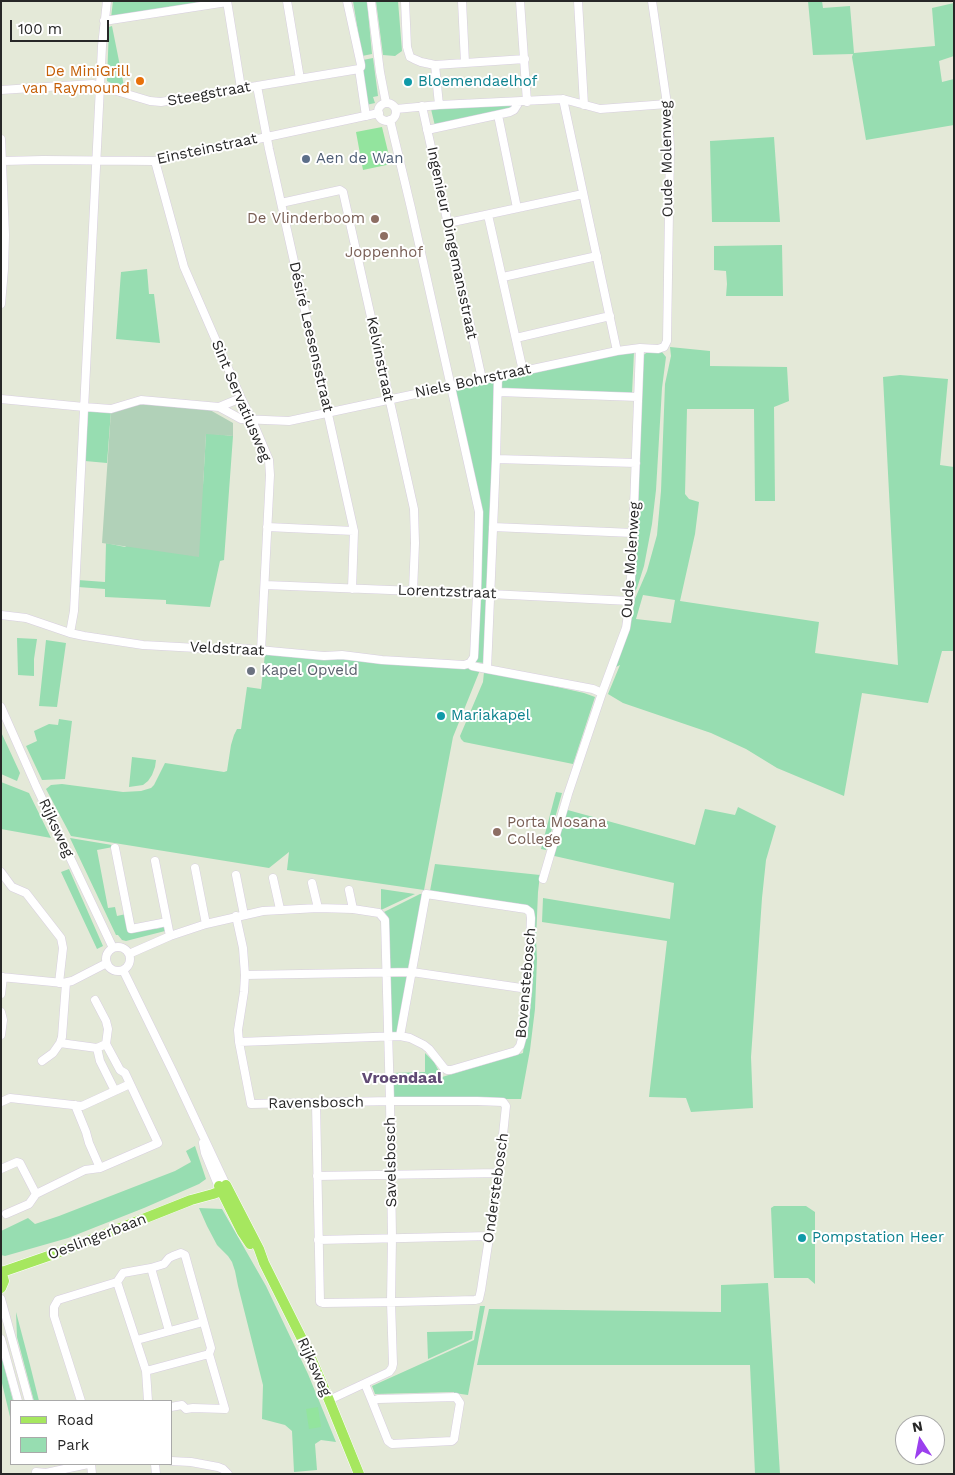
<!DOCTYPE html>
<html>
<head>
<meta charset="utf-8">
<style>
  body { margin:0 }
  #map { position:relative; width:955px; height:1475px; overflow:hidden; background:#e4e9d8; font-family:"Work Sans",sans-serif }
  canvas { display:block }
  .frame { position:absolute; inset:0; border:2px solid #272727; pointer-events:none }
  .legend { position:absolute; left:10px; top:1400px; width:162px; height:65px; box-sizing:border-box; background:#fff; border:1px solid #a9a9a9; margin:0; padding:6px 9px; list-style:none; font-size:15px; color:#272727 }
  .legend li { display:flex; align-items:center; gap:10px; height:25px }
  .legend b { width:25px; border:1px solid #a9a9a9 }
  .north { position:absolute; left:895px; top:1415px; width:50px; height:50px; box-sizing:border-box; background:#fff; border:1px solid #a9a9a9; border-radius:50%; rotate:349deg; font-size:14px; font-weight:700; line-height:20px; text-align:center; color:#272727 }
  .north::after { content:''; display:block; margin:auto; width:18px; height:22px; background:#9b40ee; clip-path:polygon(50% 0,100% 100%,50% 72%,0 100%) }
  .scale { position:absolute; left:10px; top:20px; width:99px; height:22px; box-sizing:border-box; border:2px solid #272727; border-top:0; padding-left:6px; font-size:15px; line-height:18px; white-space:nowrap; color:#272727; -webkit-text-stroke:4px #fff; paint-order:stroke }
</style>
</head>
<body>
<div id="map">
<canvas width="955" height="1475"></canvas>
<div class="frame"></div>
<ul class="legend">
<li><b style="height:6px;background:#a6e75f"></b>Road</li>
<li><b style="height:14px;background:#97ddb1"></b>Park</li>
</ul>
<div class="north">N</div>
<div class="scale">100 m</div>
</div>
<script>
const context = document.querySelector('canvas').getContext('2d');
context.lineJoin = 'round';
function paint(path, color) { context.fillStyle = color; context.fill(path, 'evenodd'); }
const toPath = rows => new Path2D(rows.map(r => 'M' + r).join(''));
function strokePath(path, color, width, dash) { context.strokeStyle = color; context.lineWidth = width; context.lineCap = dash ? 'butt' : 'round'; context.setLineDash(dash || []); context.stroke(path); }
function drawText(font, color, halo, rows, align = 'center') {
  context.font = font + ' "Work Sans",sans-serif'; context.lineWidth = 4; context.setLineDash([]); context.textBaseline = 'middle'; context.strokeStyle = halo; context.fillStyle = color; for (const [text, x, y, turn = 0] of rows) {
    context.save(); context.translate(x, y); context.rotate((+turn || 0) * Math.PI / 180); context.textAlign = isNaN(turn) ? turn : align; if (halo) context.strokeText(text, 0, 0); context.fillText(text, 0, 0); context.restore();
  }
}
const green = toPath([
  [113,1,212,1,111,18],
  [353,1,367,1,372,54,362,56],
  [376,1,398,1,402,51,395,56,383,55],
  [808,1,822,1,823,8,850,6,854,53,935,46,932,8,954,3,954,56,939,61,942,82,954,79,954,125,866,140,852,57,853,54,813,55],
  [112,26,124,86,111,83,107,81,109,27],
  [373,58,378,96,373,97,375,103,366,105,361,76,364,67,363,60],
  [515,104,512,109,435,126,431,109],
  [774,137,780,222,712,222,710,141],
  [782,245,783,296,726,296,727,284,726,271,714,270,714,246],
  [147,269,149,294,154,294,160,343,116,339,121,272],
  [670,347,710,351,710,366,787,367,789,401,774,407,775,501,755,501,754,409,687,409,685,494,689,499,699,502,695,534,680,601,819,622,815,653,898,665,883,377,900,375,948,379,940,465,954,467,954,651,942,651,928,703,862,693,844,796,777,768,746,749,711,733,623,703,608,694,620,665,614,668,631,608,647,571,657,535,661,491,665,384,671,356],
  [643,595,675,600,671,623,636,619],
  [649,351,662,352,666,357,662,388,656,490,652,524,644,566,637,588,631,599,642,356],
  [623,352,634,352,632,393,501,390,501,378],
  [496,379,488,591,479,591,482,529,454,388],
  [88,410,111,411,107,463,85,461],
  [206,433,233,436,224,560,220,561,210,607,166,604,166,600,105,597,105,589,78,587,78,580,105,582,106,543,125,547,203,485],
  [480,596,488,596,484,663,476,662],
  [17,638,37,639,34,659,34,676,18,675],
  [46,640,66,643,57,707,39,706],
  [265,654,436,665,480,670,453,737,424,890,287,870,289,852,269,868,71,836,46,789,51,785,62,784,123,792,141,791,151,788,154,785,165,763,224,772,227,771,231,745,234,735,237,729,241,729,247,687,261,689],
  [484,672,540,683,584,693,595,697,573,764,464,742,461,739,460,736,483,682],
  [59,719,72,721,65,779,42,780,26,746,37,741,34,731,49,724,58,725],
  [1,732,20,773,17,781,1,774],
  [132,757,156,760,155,767,152,775,148,781,143,785,129,787],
  [1,782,29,793,51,838,1,829],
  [556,792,562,793,546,850,541,849],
  [738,807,776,826,766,860,762,898,751,1057,753,1108,691,1112,686,1098,649,1097,667,941,542,922,543,898,670,919,674,883,550,855,564,809,695,845,705,809,735,815],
  [70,838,112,845,113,847,97,850,108,908,115,907,117,916,126,914,129,932,154,927,155,929,160,928,160,926,162,926,165,928,165,931,126,941,122,940,118,935,116,935],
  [435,864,540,875,538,892,536,940,537,959,535,1009,530,1050,521,1099,392,1099,391,1073,425,1072,425,1053,434,1062,442,1077,523,1053,533,957,532,910,530,907,526,905,430,891],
  [69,869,103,946,97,949,61,872],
  [381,889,415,894,381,910],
  [420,894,423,894,408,969,390,968,388,917,384,912],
  [390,977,408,977,397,1034,391,1033],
  [195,1146,206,1179,199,1184,144,1208,68,1238,5,1256,1,1255,1,1231,28,1218,35,1224,59,1216,175,1171,191,1162,186,1151],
  [774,1206,806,1206,815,1212,815,1284,808,1278,774,1278,771,1208],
  [199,1208,222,1209,266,1286,308,1374,336,1442,321,1440,315,1444,317,1470,294,1472,292,1431,285,1425,262,1419,263,1385,238,1286,235,1271,232,1262,228,1256,217,1245,207,1226],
  [768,1283,780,1474,755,1474,750,1365,477,1365,489,1309,721,1312,721,1285],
  [480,1306,485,1306,468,1395,454,1393,454,1392,375,1394,372,1386,474,1340],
  [16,1312,30,1365,39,1401,34,1401,17,1337],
  [473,1331,472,1339,428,1359,427,1332],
  [1,1354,13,1401,11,1401,11,1421,1,1379]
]);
const cemetery = toPath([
  [143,404,210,410,233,423,233,436,206,434,199,557,102,543,111,411]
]);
const pitch = toPath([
  [382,127,391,164,363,170,356,132],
  [318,1407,321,1427,309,1429,306,1409]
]);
const minor = toPath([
  [227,1,241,88],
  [287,1,300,79],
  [347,1,361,65,361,67,359,69,366,116],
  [371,1,380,72,386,103],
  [405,1,407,47,410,57,414,59,421,62,435,65,525,59],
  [462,1,465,63],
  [520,1,527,102],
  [578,1,584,105],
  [104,21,227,2],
  [435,65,439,105],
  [257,86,269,149,354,531,352,589],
  [1,90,93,84,150,101,161,102,359,69],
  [563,99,617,351],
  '378 112a9 9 0 1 1 18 0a9 9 0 1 1-18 0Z',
  [422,106,482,379],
  [396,109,439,105,563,99,600,109,667,104],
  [498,115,517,208],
  [390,120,411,208,479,512,477,593,474,657,470,663],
  [427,130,510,112,514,110,519,102],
  [1,139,5,235,4,269,1,304],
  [3,161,43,160,155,161,379,113],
  [155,161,184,267,241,398,252,420,269,460,270,475,261,651],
  [281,203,340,190,343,192,414,509,415,543,413,591],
  [488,215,523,371],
  [448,223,583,194],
  [503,277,597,256],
  [516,338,610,316],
  [499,392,638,397],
  [1,399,84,407,111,409,141,400,219,407,241,419,289,421,617,351,640,348,658,349,664,347,667,341,670,147,667,104,652,1],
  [219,407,241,398],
  [496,459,636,463],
  [267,527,354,531],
  [493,527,633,533],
  [265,585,490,594,630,601],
  [1,615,26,618,70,633,84,636,143,645,215,649,237,648,324,656,342,655,382,660,464,665,470,663,472,666,487,669,593,689,602,693],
  [70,633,74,611,102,46,107,1],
  [487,669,496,459,498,376],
  [1,707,36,786,113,948],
  [115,848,131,929,167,922],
  [155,861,170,936],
  [195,868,206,924],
  [1,872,12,887,26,893,61,938,63,948,59,983],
  [236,875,244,915],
  [273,878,280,909],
  [543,879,568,794,602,693,626,628,630,601,633,533,640,348],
  [312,883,318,908],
  [349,890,353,909],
  [236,916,243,948,245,975,244,992,238,1030,239,1042,251,1104,390,1101,477,1101,503,1102,506,1106,499,1173,481,1290,479,1299,475,1300,397,1302,323,1303,320,1302,316,1103],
  '106 959a12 12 0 1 1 24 0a12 12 0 1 1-24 0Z',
  [129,954,170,936,206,924,263,911,318,908,353,909,379,913,385,920,390,1101,392,1238,391,1302,393,1364,392,1368,389,1372,329,1400],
  [123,970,173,1072,226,1185],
  [245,975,412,972,528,989],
  [1,977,63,983,72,981,107,963],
  [1,994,3,977],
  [1,1012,3,1020,1,1035],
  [239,1042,400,1036,410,1038,424,1045,429,1049,444,1068,447,1070,451,1070,516,1051,520,1046,523,1035,528,989,531,918,530,912,526,909,426,894,400,1036],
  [60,1043,97,1048,106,1044],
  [97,1048,100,1061,115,1091],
  [42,1061,53,1053,60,1043,62,1037,66,983],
  [1,1102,10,1098,82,1106,130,1084],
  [75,1105,86,1132,89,1143,100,1168],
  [203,1143,205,1153,218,1185],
  [1,1169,17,1162,20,1163,36,1194],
  [317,1176,499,1173],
  [6,1214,29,1204,36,1194,85,1170,100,1168,158,1143,125,1073,120,1070,106,1044,108,1029,106,1021,95,1000],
  [318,1240,490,1236],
  [151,1268,169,1331],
  [117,1282,123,1273,151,1268,164,1264,169,1258,173,1256,181,1253,185,1255,211,1348,209,1354,146,1371],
  [117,1282,146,1371,148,1401],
  [1,1299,29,1401],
  [1,1339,18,1401],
  [137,1340,203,1322],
  [365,1384,372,1401,388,1441,392,1444,452,1441,454,1439,460,1403,456,1397,378,1399,372,1401],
  [81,1401,54,1316,54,1307,58,1300,117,1282],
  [171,1407,182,1405,186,1409,193,1408,225,1409,209,1354],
  [171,1461,191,1462,218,1467,223,1469,228,1474],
  [91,1464,92,1474],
  [155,1464,156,1474],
  [36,1472,46,1473,88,1464]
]);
const major = toPath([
  [226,1185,259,1249,264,1263,308,1351,329,1400,359,1474],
  [219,1186,242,1232,250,1244],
  [1,1271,4,1281,1,1288],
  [2,1272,57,1253,191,1200,213,1194,221,1191,226,1185]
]);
const markers = [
  [140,81,5,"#e8710a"],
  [408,82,5,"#0f9aa8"],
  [306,159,5,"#5c6f8a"],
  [375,219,5,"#8d6e63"],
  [384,236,5,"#8d6e63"],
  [251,671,5,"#6b7280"],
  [441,716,5,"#0f9aa8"],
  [497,832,5,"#8d6e63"],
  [802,1238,5,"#0f9aa8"]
];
const foodNames = [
  ["De MiniGrill",130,72],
  ["van Raymound",130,89]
];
const cultureNames = [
  ["Bloemendaelhof",418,82],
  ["Mariakapel",451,716],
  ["Pompstation Heer",812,1238]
];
const streetNames = [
  ["Steegstraat",209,94,-10],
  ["Einsteinstraat",207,149,-12],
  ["Oude Molenweg",667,159,-91],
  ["Ingenieur Dingemansstraat",452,243,78],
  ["Désiré Leesensstraat",311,337,77],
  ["Kelvinstraat",380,359,78],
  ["Niels Bohrstraat",473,381,-12],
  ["Sint Servatiusweg",241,401,67],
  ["Oude Molenweg",631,560,-86],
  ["Lorentzstraat",447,592,2],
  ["Veldstraat",227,649,3],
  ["Rijksweg",56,828,65],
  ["Bovenstebosch",526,983,-85],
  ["Ravensbosch",316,1103,-1],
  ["Savelsbosch",391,1162,-91],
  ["Onderstebosch",496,1188,-82],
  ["Oeslingerbaan",97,1237,-21],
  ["Rijksweg",314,1367,66]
];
const serviceNames = [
  ["Aen de Wan",316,159]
];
const educationNames = [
  ["De Vlinderboom",365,219],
  ["Joppenhof",384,253,"center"],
  ["Porta Mosana",507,823,"left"],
  ["College",507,840,"left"]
];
const worshipNames = [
  ["Kapel Opveld",261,671]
];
const neighbourhoodNames = [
  ["Vroendaal",402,1078]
];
paint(green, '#97ddb1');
paint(cemetery, '#b1d1b8');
paint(pitch, '#93e49e');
strokePath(minor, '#d7cedf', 9);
strokePath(major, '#fff', 11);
strokePath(minor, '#fff', 8);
strokePath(major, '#a6e75f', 10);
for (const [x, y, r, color] of markers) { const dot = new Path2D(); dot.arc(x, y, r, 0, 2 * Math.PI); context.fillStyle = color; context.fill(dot); strokePath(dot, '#fff', 2); }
drawText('15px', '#c56008', '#fff', foodNames, 'right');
drawText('15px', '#0d838f', '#fff', cultureNames, 'left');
drawText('15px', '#272727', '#fff', streetNames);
drawText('15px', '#4e5e75', '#fff', serviceNames, 'left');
drawText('15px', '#785e54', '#fff', educationNames, 'right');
drawText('15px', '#5b616d', '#fff', worshipNames, 'left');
drawText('bold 16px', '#604a74', '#fff', neighbourhoodNames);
</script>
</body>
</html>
